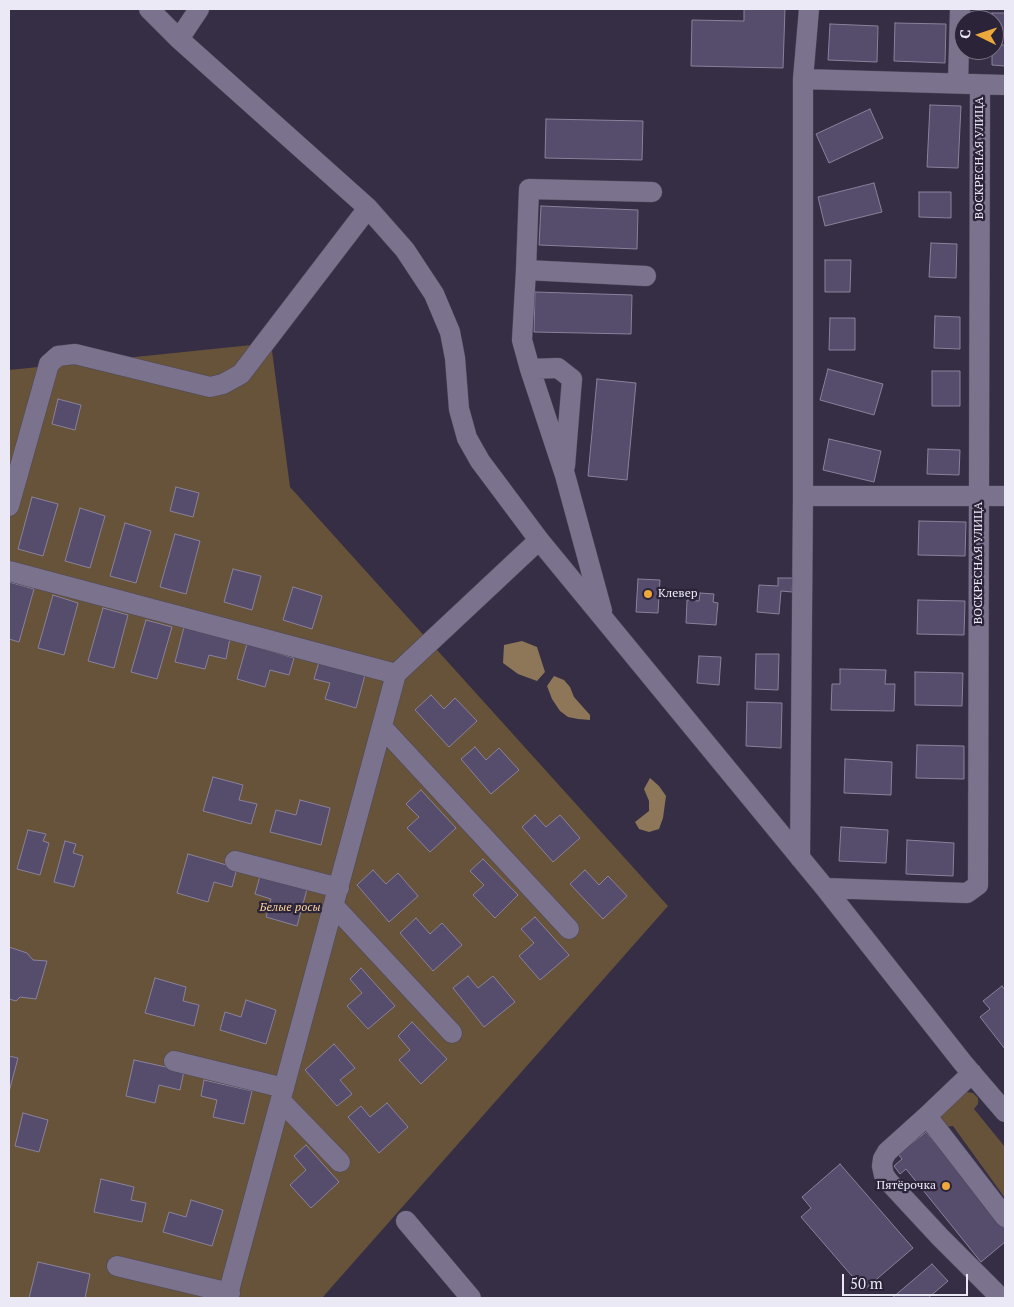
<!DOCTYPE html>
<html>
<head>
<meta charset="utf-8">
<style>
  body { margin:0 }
  #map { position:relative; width:1014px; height:1307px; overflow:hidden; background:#352e44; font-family:"PT Serif",serif }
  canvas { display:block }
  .frame { position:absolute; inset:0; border:10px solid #ece9f7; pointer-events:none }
  .north { position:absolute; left:954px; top:10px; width:50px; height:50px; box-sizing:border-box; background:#2b2439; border:1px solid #787385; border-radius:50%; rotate:274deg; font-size:14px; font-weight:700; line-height:20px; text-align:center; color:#ece9f7 }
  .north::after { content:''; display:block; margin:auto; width:18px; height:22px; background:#eda83b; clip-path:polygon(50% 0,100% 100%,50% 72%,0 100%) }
  .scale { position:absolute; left:842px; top:1274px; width:126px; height:22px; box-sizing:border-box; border:2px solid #ece9f7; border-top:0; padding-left:6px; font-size:15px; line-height:18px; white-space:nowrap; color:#ece9f7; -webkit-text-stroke:4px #2b2439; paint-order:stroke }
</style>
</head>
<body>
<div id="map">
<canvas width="1014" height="1307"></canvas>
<div class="frame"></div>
<div class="north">С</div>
<div class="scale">50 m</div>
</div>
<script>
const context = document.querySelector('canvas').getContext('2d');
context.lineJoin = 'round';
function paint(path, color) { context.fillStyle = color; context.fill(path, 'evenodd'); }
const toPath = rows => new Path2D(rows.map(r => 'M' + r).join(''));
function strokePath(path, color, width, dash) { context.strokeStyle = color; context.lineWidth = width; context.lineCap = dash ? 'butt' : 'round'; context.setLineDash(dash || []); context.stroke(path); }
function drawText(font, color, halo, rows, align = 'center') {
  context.font = font + ' "PT Serif",serif'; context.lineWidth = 4.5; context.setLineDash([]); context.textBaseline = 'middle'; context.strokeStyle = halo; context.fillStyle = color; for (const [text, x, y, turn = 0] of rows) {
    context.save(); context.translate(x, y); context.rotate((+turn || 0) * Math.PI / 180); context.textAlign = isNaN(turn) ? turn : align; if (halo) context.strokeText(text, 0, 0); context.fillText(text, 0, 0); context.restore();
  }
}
const green = toPath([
  [271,343,290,487,668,906,322,1298,9,1298,9,370],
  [966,1092,973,1093,978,1098,978,1104,974,1109,1005,1147,1005,1198,953,1126,944,1127,937,1113]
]);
const water = toPath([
  [522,641,537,647,545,672,537,681,518,674,503,663,504,645],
  [554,676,564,680,570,687,574,697,590,715,590,720,578,719,568,717,560,711,552,699,547,686],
  [650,778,659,786,666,796,663,818,659,829,649,832,639,829,635,822,649,811,649,801,644,789]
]);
const building = toPath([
  [744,9,785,9,783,68,691,66,692,20,744,21,744,9],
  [992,13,1005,13,1005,34,994,33,994,20,992,20,992,13],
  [895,23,946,24,945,63,894,61,895,23],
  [830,24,878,26,877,62,828,60,830,24],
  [994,45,1005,45,1005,66,992,65,992,50,994,50,994,45],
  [930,105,961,106,958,168,927,167,930,105],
  [870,109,883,138,829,163,816,134,870,109],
  [546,119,643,121,642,160,545,158,546,119],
  [874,183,882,212,825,226,818,197,874,183],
  [919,192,951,192,951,218,919,217,919,192],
  [541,206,638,210,637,249,539,245,541,206],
  [931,243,957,244,956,278,929,277,931,243],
  [825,260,851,260,850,292,825,292,825,260],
  [535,292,632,295,631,334,534,332,535,292],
  [935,316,960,317,960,349,934,348,935,316],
  [830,318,855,318,855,350,829,350,830,318],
  [828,369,883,384,874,415,820,400,828,369],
  [932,371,960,371,960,406,932,406,932,371],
  [597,379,636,383,627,480,588,476,597,379],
  [58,399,81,405,75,430,52,424,58,399],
  [829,439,881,451,874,482,823,470,829,439],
  [928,449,960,450,959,475,927,474,928,449],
  [176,487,199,493,193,517,170,511,176,487],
  [32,497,58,504,43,556,18,549,32,497],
  [80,508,105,516,90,568,65,561,80,508],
  [919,521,966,522,965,556,918,555,919,521],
  [125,523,151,531,136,583,110,576,125,523],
  [175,534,200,541,186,594,160,587,175,534],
  [233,569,261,576,252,610,224,602,233,569],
  [778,578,793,578,792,592,781,591,779,614,757,612,759,585,778,586,778,578],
  [638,579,660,580,658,613,636,612,638,579],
  [9,582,34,589,19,642,9,639,9,582],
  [293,587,322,596,312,629,283,620,293,587],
  [700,593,714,594,713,602,718,603,716,625,686,623,687,600,699,601,700,593],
  [53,595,78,603,64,655,38,648,53,595],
  [918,600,965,601,964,635,917,634,918,600],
  [103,608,128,615,114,668,88,661,103,608],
  [146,620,172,627,157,679,131,672,146,620],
  [184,627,230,638,226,659,209,655,205,669,175,662,184,627],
  [247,644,294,658,289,675,270,670,265,687,237,679,247,644],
  [756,654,779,654,778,690,755,689,756,654],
  [699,656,721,657,719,685,697,683,699,656],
  [319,662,365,675,356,708,325,699,330,683,314,679,319,662],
  [840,669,886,670,885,684,895,684,894,711,831,710,832,684,840,684,840,669],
  [915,672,963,673,962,706,915,705,915,672],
  [431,695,444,709,455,698,477,721,449,747,415,710,431,695],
  [747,702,782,703,781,748,746,746,747,702],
  [917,745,964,746,964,779,916,778,917,745],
  [475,747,486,760,499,748,519,770,491,794,461,759,475,747],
  [845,759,892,762,891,795,844,793,845,759],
  [213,777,243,785,239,800,257,804,251,824,203,811,213,777],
  [421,790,456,828,430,852,407,828,419,817,406,804,421,790],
  [300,800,330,808,321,845,270,832,276,810,296,815,300,800],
  [535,815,546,827,560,815,580,838,553,862,522,827,535,815],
  [841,827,888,830,886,863,839,861,841,827],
  [28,830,46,834,43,841,49,843,40,875,17,869,28,830],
  [907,840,954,843,953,876,906,874,907,840],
  [65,841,76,844,73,853,83,856,74,887,54,882,65,841],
  [188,854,237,868,232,887,214,882,208,902,177,893,188,854],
  [483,859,518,895,495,918,473,895,484,885,470,871,483,859],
  [373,870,386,884,398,873,418,896,389,922,357,885,373,870],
  [585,870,599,885,608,876,627,896,603,919,570,884,585,870],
  [260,876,307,889,297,926,266,917,271,899,255,894,260,876],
  [535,917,569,955,540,980,519,956,534,943,521,929,535,917],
  [416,918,430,934,442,923,462,945,433,971,400,933,416,918],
  [9,947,27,953,33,960,47,961,36,999,20,997,16,1001,9,999,9,947],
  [361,968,395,1006,368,1029,347,1006,362,993,350,979,361,968],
  [468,976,478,988,493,976,515,1002,484,1027,453,988,468,976],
  [155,978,186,987,183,1001,199,1005,194,1026,145,1013,155,978],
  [1002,986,1005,990,1005,1049,980,1017,990,1009,983,1001,1002,986],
  [246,1000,276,1010,266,1044,220,1030,225,1012,241,1017,246,1000],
  [412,1022,447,1059,421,1084,399,1060,410,1050,398,1036,412,1022],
  [334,1044,355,1068,340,1080,352,1094,337,1106,305,1070,334,1044],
  [9,1056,18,1058,9,1092,9,1056],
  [134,1060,184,1071,180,1090,159,1085,155,1103,126,1096,134,1060],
  [204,1080,252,1091,244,1124,213,1117,217,1100,201,1096,204,1080],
  [387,1103,408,1127,379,1153,348,1117,361,1106,370,1117,387,1103],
  [23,1113,48,1120,39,1152,15,1146,23,1113],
  [926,1132,982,1199,1005,1229,1005,1242,981,1262,906,1169,900,1174,894,1166,902,1159,898,1154,926,1132],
  [306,1145,339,1182,311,1208,290,1185,306,1170,294,1156,306,1145],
  [840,1164,913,1248,864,1290,801,1217,811,1208,802,1197,840,1164],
  [101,1179,134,1187,131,1200,146,1203,142,1222,94,1212,101,1179],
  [191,1200,223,1210,212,1246,163,1232,169,1212,186,1217,191,1200],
  [38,1262,90,1274,85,1298,29,1298,38,1262],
  [932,1264,948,1281,928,1298,892,1298,932,1264]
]);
const minor = toPath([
  [149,9,179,39,368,208,405,250,434,294,450,332,455,358,459,409,467,438,480,461,539,540,825,888,963,1063,1005,1112],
  [179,39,199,9],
  [803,79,1005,85],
  [958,83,960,9],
  [526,270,646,276],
  [530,369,558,368,572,379,565,466],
  [803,496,1005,496],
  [9,506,49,364,58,356,75,354,210,387,223,384,241,374,368,208],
  [9,571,396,674],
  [602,611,565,475,530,369,522,340,526,270,529,189,652,192],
  [382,727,569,929],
  [800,858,803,496,803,79,809,9],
  [235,861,339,888],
  [825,888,967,893,978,885,980,85],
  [334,906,452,1033],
  [174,1061,284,1088],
  [972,1073,927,1116,887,1152,883,1159,882,1166,884,1175,889,1182,940,1237,996,1293],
  [281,1101,340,1162],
  [927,1116,1005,1217],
  [406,1221,471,1298],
  [117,1266,230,1293],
  [227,1298,396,674,539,540]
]);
const markers = [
  [648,594,5,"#eda83b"],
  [946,1186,5,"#eda83b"]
];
const streetNames = [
  ["ВОСКРЕСНАЯ УЛИЦА",980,158,-90],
  ["ВОСКРЕСНАЯ УЛИЦА",979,563,-90]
];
const poiNames = [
  ["Клевер",658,594],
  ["Пятёрочка",936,1186,"right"]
];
const parkNames = [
  ["Белые росы",290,908]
];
paint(green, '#675339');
paint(water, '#8e7758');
paint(building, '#564c6c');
strokePath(building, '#89829c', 1);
strokePath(minor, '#4e495b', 21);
strokePath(minor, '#7b738d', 20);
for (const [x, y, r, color] of markers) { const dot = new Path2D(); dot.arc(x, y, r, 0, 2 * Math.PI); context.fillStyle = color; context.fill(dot); strokePath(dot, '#2b2439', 2); }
drawText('12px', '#ece9f7', '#2b2439', streetNames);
drawText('12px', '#ece9f7', '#2b2439', poiNames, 'left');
drawText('italic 12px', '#f8d09a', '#2b2439', parkNames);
</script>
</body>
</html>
